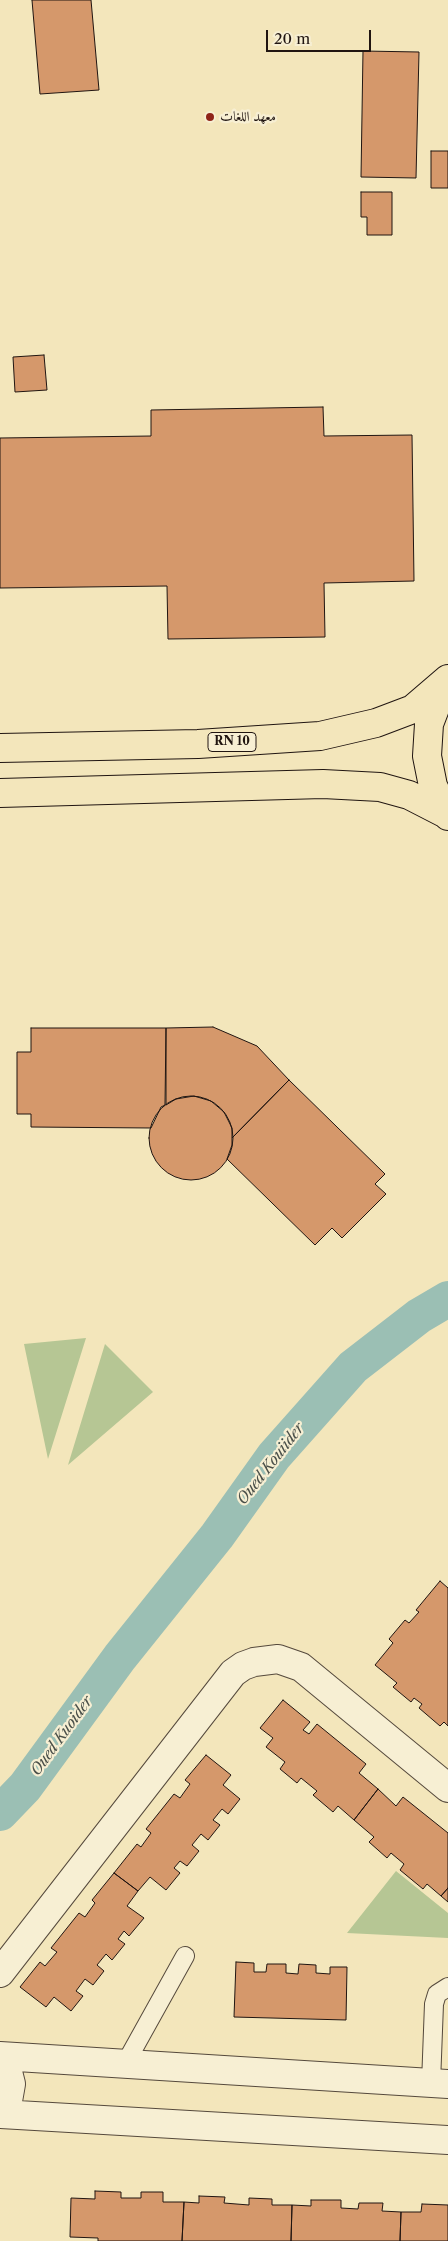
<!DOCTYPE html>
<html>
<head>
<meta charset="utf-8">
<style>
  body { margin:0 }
  #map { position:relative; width:448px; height:2241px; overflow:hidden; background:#f3e6bb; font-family:"Libre Caslon Text",serif }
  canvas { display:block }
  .scale { position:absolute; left:266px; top:30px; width:105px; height:22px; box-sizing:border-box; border:2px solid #201511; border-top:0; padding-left:6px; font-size:15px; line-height:18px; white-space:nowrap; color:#201511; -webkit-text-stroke:4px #f7efd3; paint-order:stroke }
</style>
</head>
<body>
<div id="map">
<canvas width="448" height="2241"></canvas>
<div class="scale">20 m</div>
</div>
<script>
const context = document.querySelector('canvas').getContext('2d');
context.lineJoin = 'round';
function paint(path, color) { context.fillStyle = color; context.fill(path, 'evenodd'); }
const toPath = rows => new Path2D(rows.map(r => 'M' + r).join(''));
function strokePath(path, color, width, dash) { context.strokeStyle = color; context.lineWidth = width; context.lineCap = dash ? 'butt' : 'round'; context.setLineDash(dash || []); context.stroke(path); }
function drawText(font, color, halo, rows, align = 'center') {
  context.font = font + ' "Libre Caslon Text",Amiri,serif'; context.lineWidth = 4.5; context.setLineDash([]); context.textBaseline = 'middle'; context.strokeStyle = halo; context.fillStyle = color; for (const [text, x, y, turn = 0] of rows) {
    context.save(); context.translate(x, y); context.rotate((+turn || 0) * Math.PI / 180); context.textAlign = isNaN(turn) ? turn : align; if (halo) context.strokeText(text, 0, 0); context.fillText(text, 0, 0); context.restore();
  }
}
const green = toPath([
  [86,1338,48,1459,24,1344],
  [105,1344,153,1392,68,1465],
  [396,1871,448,1913,448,1938,347,1933]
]);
const canal = toPath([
  [0,1813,25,1787,120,1657,217,1536,274,1456,353,1367,419,1316,448,1299]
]);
const building = toPath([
  [32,0,91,0,99,90,40,94,32,0],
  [363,51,419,52,416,178,361,177,363,51],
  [431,151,448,151,448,188,431,188,431,151],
  [361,192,392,192,392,235,367,235,367,217,361,217,361,192],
  [44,355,47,390,15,392,13,357,44,355],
  [323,407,324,436,412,435,414,581,324,583,325,637,168,639,167,586,0,588,0,438,151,436,151,410,323,407],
  [213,1027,257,1046,289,1080,232,1138,232,1128,224,1112,211,1101,194,1096,176,1099,166,1105,166,1028,213,1027],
  [31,1028,166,1028,165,1105,161,1107,151,1128,31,1127,31,1114,17,1114,17,1052,31,1052,31,1028],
  [289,1080,385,1174,375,1184,386,1194,342,1238,332,1228,315,1245,227,1159,232,1145,232,1138,289,1080],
  '149 1138a42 42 0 1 1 84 0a42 42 0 1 1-84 0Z',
  [440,1581,448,1588,448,1726,444,1722,440,1726,419,1708,422,1704,414,1698,411,1702,393,1687,397,1683,375,1665,393,1643,389,1639,405,1620,409,1623,419,1612,416,1610,440,1581],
  [283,1700,310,1722,303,1730,309,1734,317,1724,366,1764,359,1773,378,1789,354,1820,338,1806,333,1812,313,1795,317,1791,301,1778,297,1783,280,1769,285,1762,266,1747,273,1738,260,1728,283,1700],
  [206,1755,231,1775,223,1785,240,1799,228,1814,222,1809,213,1820,220,1825,208,1840,201,1834,192,1845,199,1851,187,1866,180,1861,174,1868,180,1873,166,1890,150,1877,138,1891,114,1873,137,1844,141,1847,151,1833,146,1829,174,1794,180,1798,190,1784,185,1780,206,1755],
  [378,1789,396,1806,403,1797,448,1833,448,1888,441,1896,427,1884,423,1889,400,1870,404,1864,391,1853,387,1858,369,1842,374,1837,354,1820,378,1789],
  [114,1873,138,1891,127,1906,144,1918,129,1936,124,1931,118,1939,125,1944,112,1960,106,1954,97,1965,104,1971,93,1985,85,1979,76,1991,83,1996,71,2011,54,1997,46,2007,20,1987,40,1962,45,1966,57,1952,51,1948,79,1913,85,1917,95,1903,92,1900,114,1873],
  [448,1888,448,1902,441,1896,448,1888],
  [236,1962,254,1963,254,1972,266,1972,267,1964,286,1964,286,1973,298,1974,299,1964,316,1965,316,1973,330,1974,330,1967,347,1967,346,2020,234,2017,236,1962],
  [95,2191,121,2192,121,2198,141,2198,141,2192,163,2192,163,2202,184,2202,182,2241,98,2241,98,2238,70,2237,71,2198,95,2199,95,2191],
  [199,2196,225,2197,224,2203,249,2205,249,2198,272,2199,272,2205,292,2205,291,2241,182,2241,184,2202,199,2203,199,2196],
  [311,2200,341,2200,341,2208,358,2209,359,2203,383,2203,382,2211,401,2212,400,2241,291,2241,292,2205,311,2206,311,2200],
  [422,2204,448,2205,448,2241,400,2241,401,2212,421,2212,422,2204]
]);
const service = toPath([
  [125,2064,185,1956],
  [431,2083,434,2004,437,1994,448,1987]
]);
const minor = toPath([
  [0,1973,233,1673,243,1666,254,1662,278,1659,301,1667,448,1788]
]);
const tertiary = toPath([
  [0,2056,448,2084],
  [0,2060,7,2068,11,2084,8,2101,0,2111],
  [0,2114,448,2140]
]);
const primary = toPath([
  [447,686,440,695,429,724,427,756,433,786,448,816],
  [0,748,198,744,320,736,376,723,413,709,448,679],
  [0,793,323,784,380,787,409,795,446,814]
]);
const markers = [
  [210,117,5,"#8f2418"]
];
const shields = [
  [232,742,48]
];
const shieldNames = [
  ["RN 10",232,742]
];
const poiNames = [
  ["معهد اللغات",220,117]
];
const waterNames = [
  ["Oued Kouiider",271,1464,-52],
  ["Oued Kuoider",62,1736,-54]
];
paint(green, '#b6c694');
strokePath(canal, '#9bbfb4', 36);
paint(building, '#d5986b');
strokePath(building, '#201511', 1);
strokePath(service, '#55493c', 20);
strokePath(minor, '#55493c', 30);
strokePath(tertiary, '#55493c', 30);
strokePath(primary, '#201511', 30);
strokePath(service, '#f7efd3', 18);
strokePath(minor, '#f7efd3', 28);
strokePath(tertiary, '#f7efd3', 28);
strokePath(primary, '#f3e6bb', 28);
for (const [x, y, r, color] of markers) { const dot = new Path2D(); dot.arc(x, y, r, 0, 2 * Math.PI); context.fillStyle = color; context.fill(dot); strokePath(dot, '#f7efd3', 2); }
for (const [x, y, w] of shields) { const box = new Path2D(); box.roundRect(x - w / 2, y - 9.5, w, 19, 4); context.fillStyle = '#f7efd3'; context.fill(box); strokePath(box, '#201511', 1); }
drawText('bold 12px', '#201511', null, shieldNames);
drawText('14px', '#201511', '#f7efd3', poiNames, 'left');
drawText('italic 15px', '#4b504a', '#f7efd3', waterNames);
</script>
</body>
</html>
